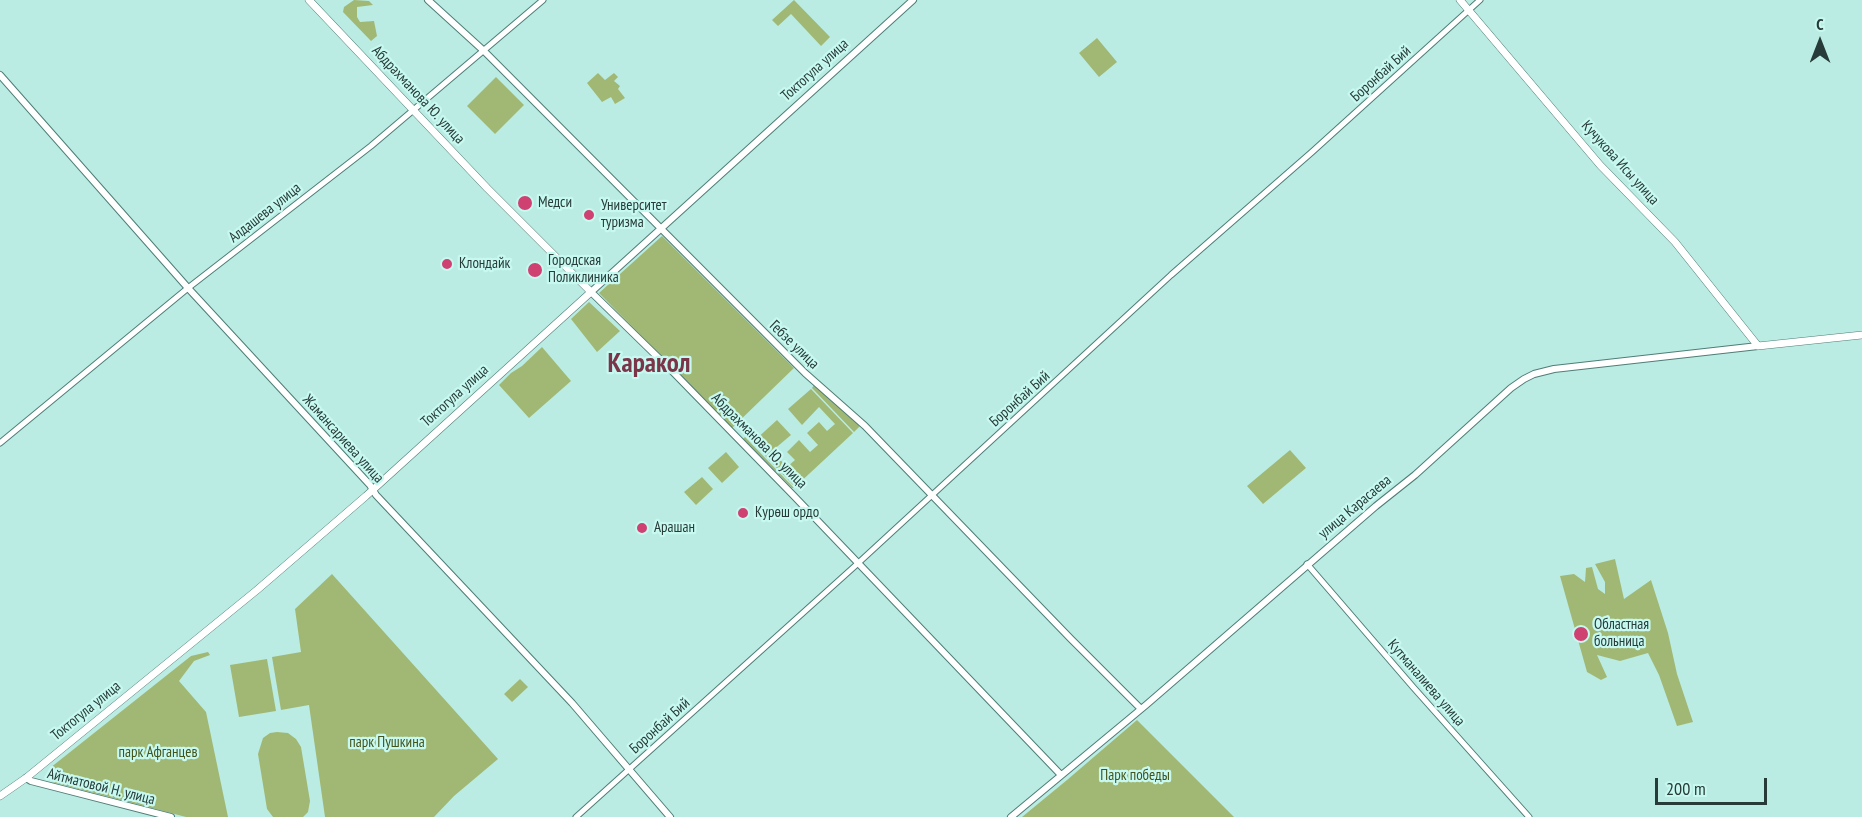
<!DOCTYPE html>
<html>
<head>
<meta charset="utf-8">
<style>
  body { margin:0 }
  #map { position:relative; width:1862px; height:817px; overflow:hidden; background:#baece3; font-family:"PT Sans Narrow",sans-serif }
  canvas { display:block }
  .north { position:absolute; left:1790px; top:12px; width:60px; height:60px; -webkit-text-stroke:4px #c7f9f1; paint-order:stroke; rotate:0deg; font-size:16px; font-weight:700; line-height:24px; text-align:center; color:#273b38 }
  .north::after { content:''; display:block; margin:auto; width:21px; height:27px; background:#273b38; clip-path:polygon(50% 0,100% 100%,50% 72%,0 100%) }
  .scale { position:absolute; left:1655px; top:778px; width:112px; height:27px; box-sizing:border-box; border:3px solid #273b38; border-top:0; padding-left:8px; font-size:18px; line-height:21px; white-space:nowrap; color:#273b38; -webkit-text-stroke:4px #c7f9f1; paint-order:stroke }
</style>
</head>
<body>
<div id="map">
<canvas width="1862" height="817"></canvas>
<div class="north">С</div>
<div class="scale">200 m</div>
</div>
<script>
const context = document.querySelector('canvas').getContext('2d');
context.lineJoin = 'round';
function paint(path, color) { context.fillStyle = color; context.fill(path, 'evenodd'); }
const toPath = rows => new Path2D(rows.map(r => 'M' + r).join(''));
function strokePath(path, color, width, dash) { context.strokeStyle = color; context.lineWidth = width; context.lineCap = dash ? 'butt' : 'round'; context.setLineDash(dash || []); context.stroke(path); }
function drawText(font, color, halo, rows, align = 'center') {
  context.font = font + ' "PT Sans Narrow",sans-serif'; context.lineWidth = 4.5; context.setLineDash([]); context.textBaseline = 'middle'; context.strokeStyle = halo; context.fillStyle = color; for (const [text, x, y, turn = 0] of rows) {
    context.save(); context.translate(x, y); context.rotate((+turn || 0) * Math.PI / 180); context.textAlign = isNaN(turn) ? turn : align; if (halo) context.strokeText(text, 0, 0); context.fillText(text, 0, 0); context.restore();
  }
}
const green = toPath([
  [354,0,369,1,373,5,357,7,357,17,360,22,374,21,377,36,371,41,343,12,344,7],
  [794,0,830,37,821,46,791,14,778,26,772,20],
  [1097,38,1117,62,1099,77,1079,53],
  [598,73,605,80,614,73,618,77,614,81,620,86,618,89,625,98,615,104,611,97,602,102,587,83],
  [496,77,524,105,495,134,467,106],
  [662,236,794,368,732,428,599,293],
  [589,302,620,331,597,352,571,319],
  [542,347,571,381,529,418,499,385,511,373,522,366],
  [814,385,860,426,854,432,812,388],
  [811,389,853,433,795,487,746,436,748,435,754,441,777,420,791,435,772,451,787,467,795,460,787,452,799,440,810,452,818,445,807,433,819,422,827,431,835,424,819,407,802,425,788,409],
  [745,437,794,488,792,488,743,439],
  [1290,450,1306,468,1263,504,1247,486],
  [726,452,739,467,722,483,708,468],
  [702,477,713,489,696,505,684,492],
  [1615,559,1624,599,1651,580,1668,633,1677,674,1693,722,1677,726,1659,675,1648,653,1620,661,1597,655,1607,677,1601,680,1587,672,1560,576,1574,574,1585,582,1586,568,1592,567,1598,589,1605,594,1605,582,1595,564],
  [332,574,498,759,454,796,434,817,325,817,309,705,281,710,272,657,301,652,295,609],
  [208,652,210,655,194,661,179,681,206,712,228,817,186,817,52,782,50,768,191,656],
  [267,659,276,711,239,717,230,665],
  [520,679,528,687,512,702,504,694],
  [1137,720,1234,817,1022,817,1067,780],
  [277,732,288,733,296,739,301,747,310,801,308,812,303,817,273,817,267,809,258,754,263,738,270,733]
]);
const tertiary = toPath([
  [0,443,188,288,371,146,543,0],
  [1307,564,1413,687,1529,817],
  [576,817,855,566,1171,275,1312,152,1480,0]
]);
const secondary = toPath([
  [428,0,484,51,805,373,865,426,1070,638,1141,709],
  [913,0,591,292,673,372,793,495,1061,775],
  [0,75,188,288,370,485,376,495,572,703,670,817],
  [26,778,31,781,171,817],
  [1011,817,1146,705,1376,506,1415,475,1511,388,1524,379,1534,374,1554,369,1758,346]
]);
const primary = toPath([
  [1460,0,1600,165,1675,242,1758,346,1862,335]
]);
const trunk = toPath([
  [0,796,26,778,257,590,366,496,591,292,487,188,309,0]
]);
const markers = [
  [525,203,8,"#ce4171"],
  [589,215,6,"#ce4171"],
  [447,264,6,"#ce4171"],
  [535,270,8,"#ce4171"],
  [743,513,6,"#ce4171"],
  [642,528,6,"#ce4171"],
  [1581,634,8,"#ce4171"]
];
const streetNames = [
  ["Токтогула улица",815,70,-42],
  ["Боронбай Бий",1381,74,-42],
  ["Абдрахманова Ю. улица",418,95,47],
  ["Кучукова Исы улица",1620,163,48],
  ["Алдашева улица",265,213,-38],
  ["Гебзе улица",794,345,44],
  ["Токтогула улица",455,396,-42],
  ["Боронбай Бий",1020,399,-42],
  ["Жамансариева улица",343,439,48],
  ["Абдрахманова Ю. улица",759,441,45],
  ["улица Карасаева",1355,507,-40],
  ["Кутманалиева улица",1426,683,49],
  ["Токтогула улица",86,711,-39],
  ["Боронбай Бий",660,726,-42],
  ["Айтматовой Н. улица",101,787,14]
];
const poiNames = [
  ["Медси",538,203],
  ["Университет",601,206],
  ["туризма",601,223],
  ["Городская",548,261],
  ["Поликлиника",548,278],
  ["Клондайк",459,264],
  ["Курөш ордо",755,513],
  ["Арашан",654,528],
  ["Областная",1594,625],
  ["больница",1594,642]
];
const parkNames = [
  ["парк Пушкина",387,743],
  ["парк Афганцев",158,753],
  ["Парк победы",1135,776]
];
const townNames = [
  ["Каракол",649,364]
];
paint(green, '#a1b874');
strokePath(tertiary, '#4f7d77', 7);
strokePath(secondary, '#4f7d77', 8);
strokePath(primary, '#4f7d77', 8);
strokePath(trunk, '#4f7d77', 8);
strokePath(tertiary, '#fff', 5);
strokePath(secondary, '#fff', 6);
strokePath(primary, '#fff', 7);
strokePath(trunk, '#fff', 7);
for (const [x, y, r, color] of markers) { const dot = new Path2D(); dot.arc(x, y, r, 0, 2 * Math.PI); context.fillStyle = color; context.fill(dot); strokePath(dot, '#c7f9f1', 2); }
drawText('15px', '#273b38', '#c7f9f1', streetNames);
drawText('15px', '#273b38', '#c7f9f1', poiNames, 'left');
drawText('15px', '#43541b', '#c7f9f1', parkNames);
drawText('bold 27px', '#7b3549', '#c7f9f1', townNames);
</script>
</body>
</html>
